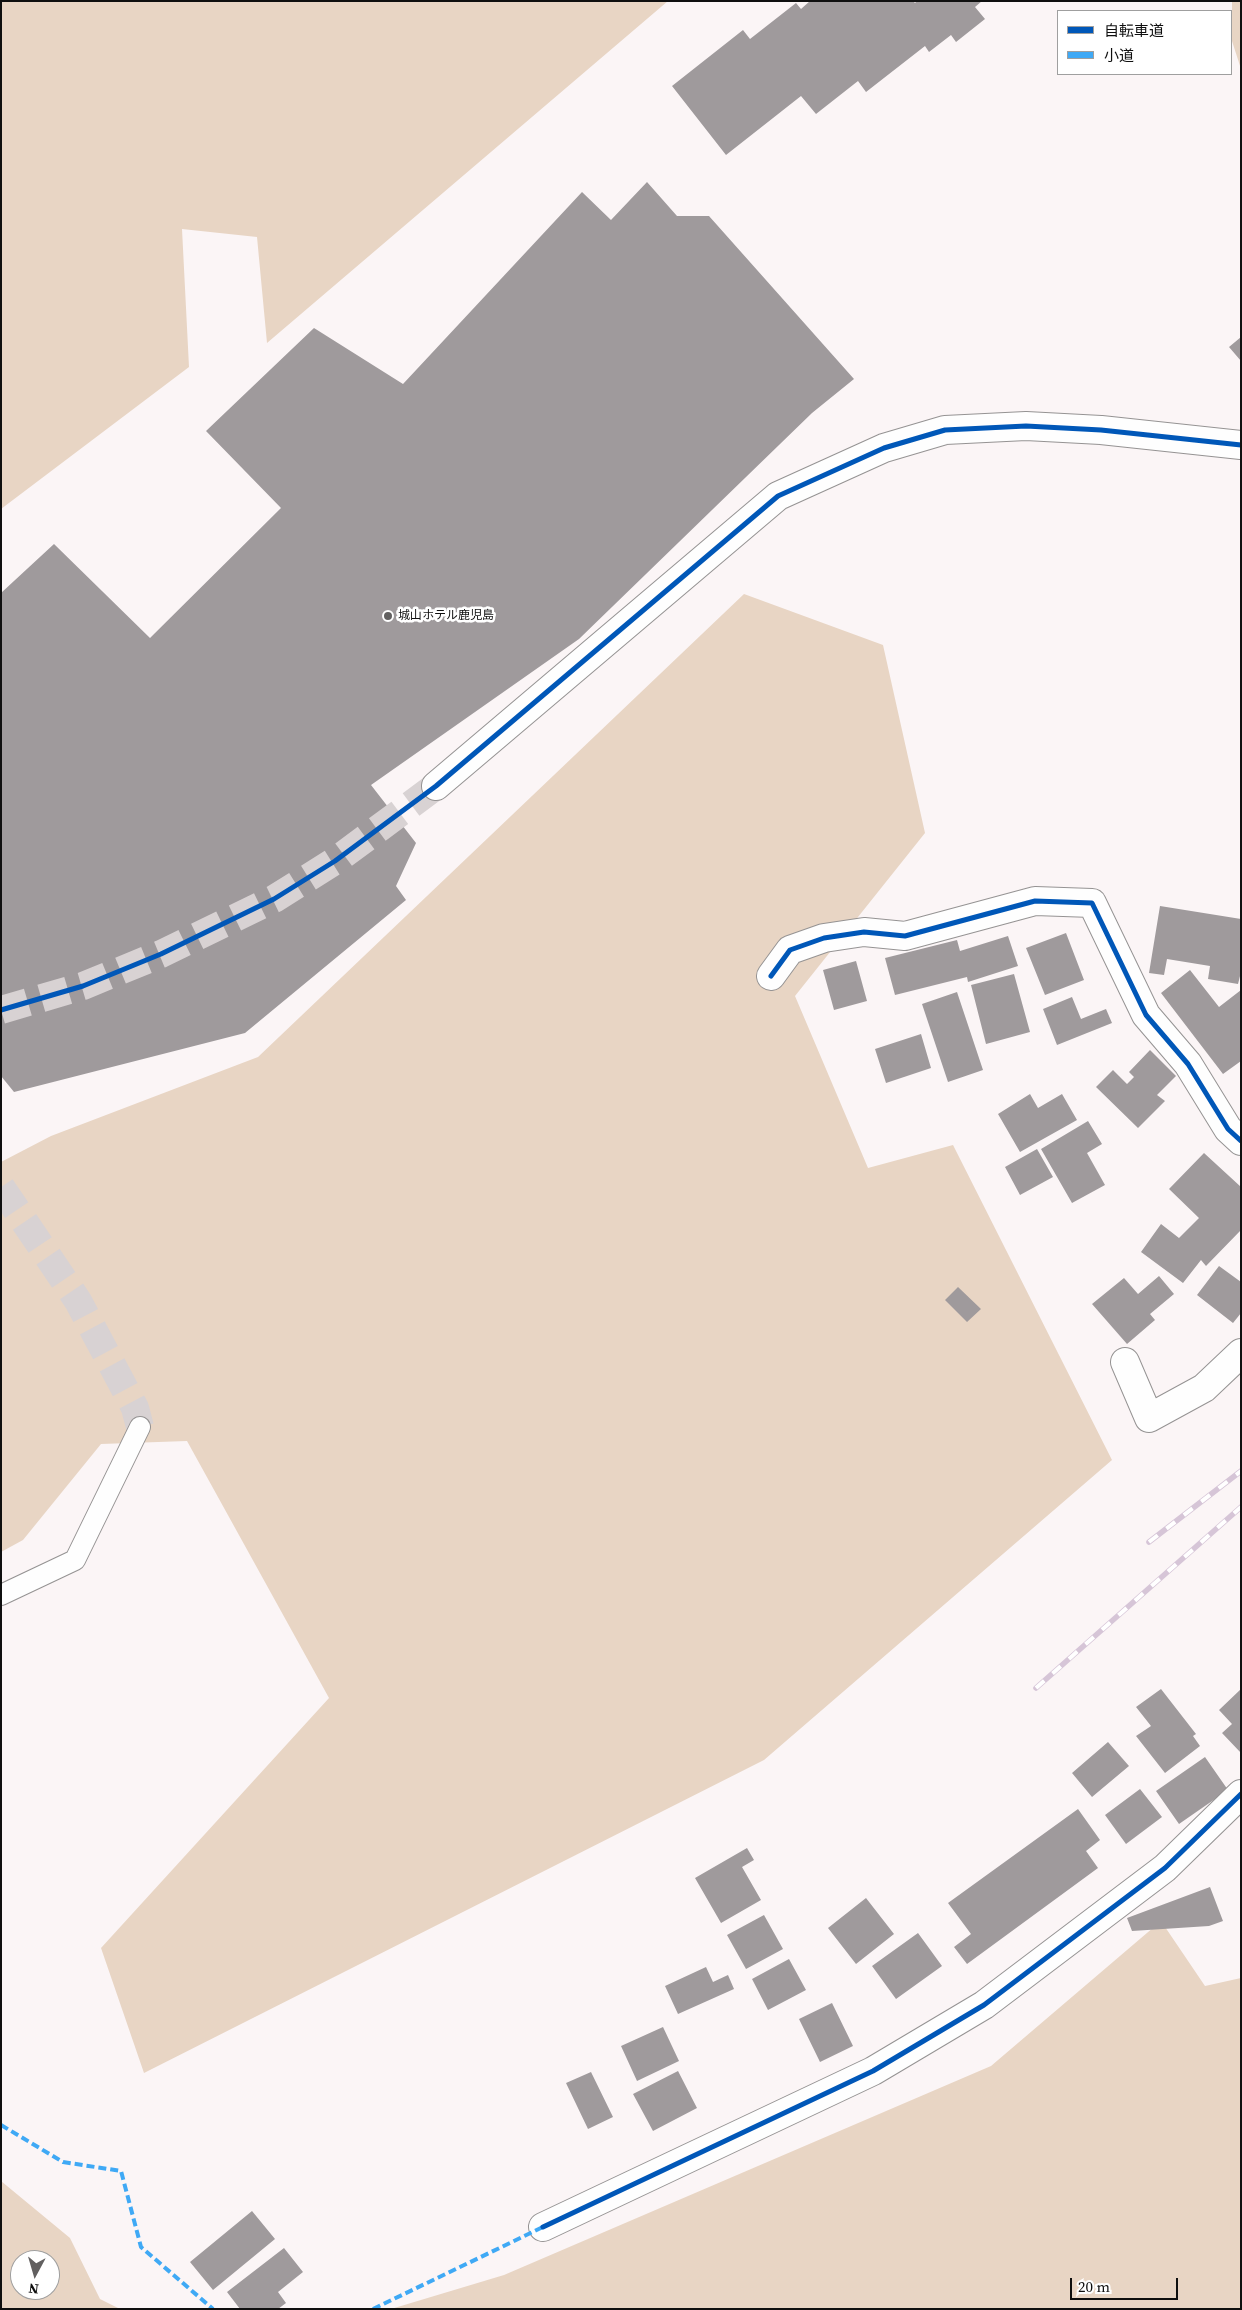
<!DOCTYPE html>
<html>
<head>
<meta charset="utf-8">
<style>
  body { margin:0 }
  #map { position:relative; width:1242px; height:2310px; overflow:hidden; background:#fbf5f6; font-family:"Source Serif 4","Noto Sans JP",serif }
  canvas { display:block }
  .frame { position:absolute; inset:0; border:2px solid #0f0f0f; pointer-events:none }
  .legend { position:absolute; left:1057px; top:10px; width:175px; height:65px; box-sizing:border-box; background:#fff; border:1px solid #9f9f9f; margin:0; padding:6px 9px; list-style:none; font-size:15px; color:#0f0f0f }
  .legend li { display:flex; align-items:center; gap:10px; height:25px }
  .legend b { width:25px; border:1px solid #9f9f9f }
  .north { position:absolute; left:10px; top:2250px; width:50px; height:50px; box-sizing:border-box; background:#fff; border:1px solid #9f9f9f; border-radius:50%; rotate:186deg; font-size:14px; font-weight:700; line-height:20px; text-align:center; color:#0f0f0f }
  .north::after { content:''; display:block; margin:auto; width:18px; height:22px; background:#626060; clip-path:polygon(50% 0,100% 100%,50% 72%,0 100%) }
  .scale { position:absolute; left:1070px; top:2278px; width:108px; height:22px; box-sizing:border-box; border:2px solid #0f0f0f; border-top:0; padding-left:6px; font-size:15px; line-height:18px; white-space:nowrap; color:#0f0f0f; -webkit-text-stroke:4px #fff; paint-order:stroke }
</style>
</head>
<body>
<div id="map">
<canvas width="1242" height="2310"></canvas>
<div class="frame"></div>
<ul class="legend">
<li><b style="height:6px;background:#0057b8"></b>自転車道</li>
<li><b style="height:6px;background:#3fa9f5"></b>小道</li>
</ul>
<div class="north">N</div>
<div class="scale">20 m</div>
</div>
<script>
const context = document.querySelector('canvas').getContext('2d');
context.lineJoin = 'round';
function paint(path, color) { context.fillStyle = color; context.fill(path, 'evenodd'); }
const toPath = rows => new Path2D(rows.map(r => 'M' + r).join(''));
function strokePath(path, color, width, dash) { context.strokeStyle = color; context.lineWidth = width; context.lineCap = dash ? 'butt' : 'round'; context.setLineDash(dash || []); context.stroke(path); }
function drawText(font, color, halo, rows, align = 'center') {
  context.font = font + ' "Source Serif 4","Noto Sans JP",serif'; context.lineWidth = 5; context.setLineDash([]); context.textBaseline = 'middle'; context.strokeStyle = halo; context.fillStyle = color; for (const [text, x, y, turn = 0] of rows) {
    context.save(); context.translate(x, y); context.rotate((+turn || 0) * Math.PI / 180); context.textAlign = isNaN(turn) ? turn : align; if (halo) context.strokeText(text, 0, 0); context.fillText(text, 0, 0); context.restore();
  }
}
const forest = toPath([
  [1,1,668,1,267,343,257,237,182,229,189,367,1,509],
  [1232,1,1241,1,1241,69,1232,41],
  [744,594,883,645,925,833,795,996,868,1168,953,1145,1112,1460,764,1760,144,2073,101,1948,329,1698,187,1441,101,1444,23,1540,1,1552,1,1162,51,1136,258,1057],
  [1161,1921,1205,1986,1241,1978,1241,2309,391,2309,504,2275,991,2066],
  [1,2181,70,2238,100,2299,120,2309,1,2309],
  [20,2260,50,2260,50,2290,20,2290]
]);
const building = toPath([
  [810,1,913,1,915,3,917,1,982,1,975,7,985,19,956,42,951,35,929,52,925,46,866,92,858,81,816,114,801,96,726,155,672,86,743,30,750,39,796,3,801,9],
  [647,182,677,216,709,216,854,379,812,413,579,639,371,785,416,843,396,886,406,900,245,1033,14,1092,1,1076,1,593,54,544,150,638,281,508,206,431,314,328,403,384,582,192,611,220],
  [1241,337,1241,361,1229,347],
  [1160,906,1241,919,1241,972,1238,984,1208,979,1210,966,1167,959,1164,975,1149,973],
  [1066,933,1084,980,1045,995,1026,948],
  [1008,936,1018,966,968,982,967,977,895,995,885,958,957,940,960,951],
  [856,961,867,1001,834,1010,823,970],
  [1190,970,1219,1007,1241,990,1241,1061,1223,1074,1161,993],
  [1014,974,1030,1032,986,1044,971,985],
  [957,992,983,1070,948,1082,922,1004],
  [1072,997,1081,1019,1106,1009,1112,1023,1057,1045,1043,1009],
  [921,1034,931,1068,886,1083,875,1049],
  [1150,1050,1176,1076,1157,1095,1165,1101,1138,1128,1096,1087,1113,1070,1127,1084,1134,1077,1129,1072],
  [1030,1094,1038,1108,1062,1094,1077,1120,1020,1152,998,1114],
  [1088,1121,1102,1144,1087,1153,1105,1185,1072,1203,1041,1149],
  [1037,1149,1053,1177,1020,1195,1005,1167],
  [1204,1153,1241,1187,1241,1230,1206,1266,1201,1260,1183,1283,1141,1252,1161,1224,1179,1238,1199,1218,1169,1189],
  [1219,1266,1241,1282,1241,1313,1233,1323,1197,1295],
  [1159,1276,1174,1294,1150,1314,1155,1320,1127,1344,1092,1304,1124,1278,1138,1294],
  [958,1287,981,1309,967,1322,945,1300],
  [1161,1689,1196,1734,1193,1736,1200,1746,1165,1773,1136,1736,1151,1726,1136,1707],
  [1241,1689,1241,1753,1222,1733,1232,1724,1219,1710],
  [1108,1742,1129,1766,1092,1797,1072,1773],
  [1205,1757,1228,1790,1179,1824,1156,1791],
  [1140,1789,1162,1817,1126,1844,1105,1815],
  [1078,1809,1100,1840,1086,1851,1098,1868,967,1964,954,1947,971,1934,948,1903],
  [747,1848,754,1860,742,1867,761,1900,721,1923,695,1878],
  [1210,1887,1223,1921,1209,1926,1132,1931,1127,1918],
  [866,1898,894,1934,856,1964,828,1928],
  [764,1915,783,1949,746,1969,727,1935],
  [918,1933,942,1966,896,1999,872,1966],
  [789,1959,806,1990,768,2010,752,1979],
  [706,1967,713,1982,728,1975,734,1989,678,2014,665,1986],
  [832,2003,853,2046,820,2062,799,2019],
  [663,2027,679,2061,637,2081,621,2046],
  [678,2071,697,2108,653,2131,633,2094],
  [591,2072,613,2117,588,2129,566,2083],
  [252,2211,275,2239,213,2290,190,2262],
  [284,2248,303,2272,278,2292,286,2303,278,2309,240,2309,227,2292]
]);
const streetTunnel = toPath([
  [1,1010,83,986,161,954,274,899,335,861,436,786],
  [1,1187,78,1301,135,1408,140,1427]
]);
const lane = toPath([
  [1,1595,75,1560,140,1427]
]);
const street = toPath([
  [436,786,778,496,884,448,945,430,1026,426,1101,430,1241,445],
  [771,976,790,950,824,938,864,932,905,936,1035,901,1092,903,1146,1015,1188,1064,1228,1129,1241,1141],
  [1125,1362,1149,1418,1204,1388,1241,1353],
  [543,2227,873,2071,984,2005,1165,1868,1241,1794]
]);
const rail = toPath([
  [1149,1542,1241,1471],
  [1036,1688,1241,1507]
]);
const quiet = toPath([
  [1,2125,63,2162,121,2171,141,2247,213,2309],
  [373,2309,543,2227]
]);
const cycleway = toPath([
  [771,976,790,950,824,938,864,932,905,936,1035,901,1092,903,1146,1015,1188,1064,1228,1129,1241,1141],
  [1,1010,83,986,161,954,274,899,335,861,436,786,778,496,884,448,945,430,1026,426,1101,430,1241,445],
  [543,2227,873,2071,984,2005,1165,1868,1241,1794]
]);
const markers = [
  [388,616,5,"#626060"]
];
const poiNames = [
  ["城山ホテル鹿児島",398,616]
];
paint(forest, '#e8d5c4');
paint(building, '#9f9a9c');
strokePath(streetTunnel, '#d8d2d3', 28, [28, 14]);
strokePath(lane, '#959393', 22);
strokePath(street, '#959393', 30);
strokePath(lane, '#fefefe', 20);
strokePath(street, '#fefefe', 28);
strokePath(rail, '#d6c5d7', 5.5);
strokePath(rail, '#fff', 4, [11]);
strokePath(quiet, '#3fa9f5', 4, [8, 4]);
strokePath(cycleway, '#0057b8', 5);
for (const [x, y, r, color] of markers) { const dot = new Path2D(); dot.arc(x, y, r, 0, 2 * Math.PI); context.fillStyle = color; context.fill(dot); strokePath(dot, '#fff', 2); }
drawText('12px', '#0f0f0f', '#fff', poiNames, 'left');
</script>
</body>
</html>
